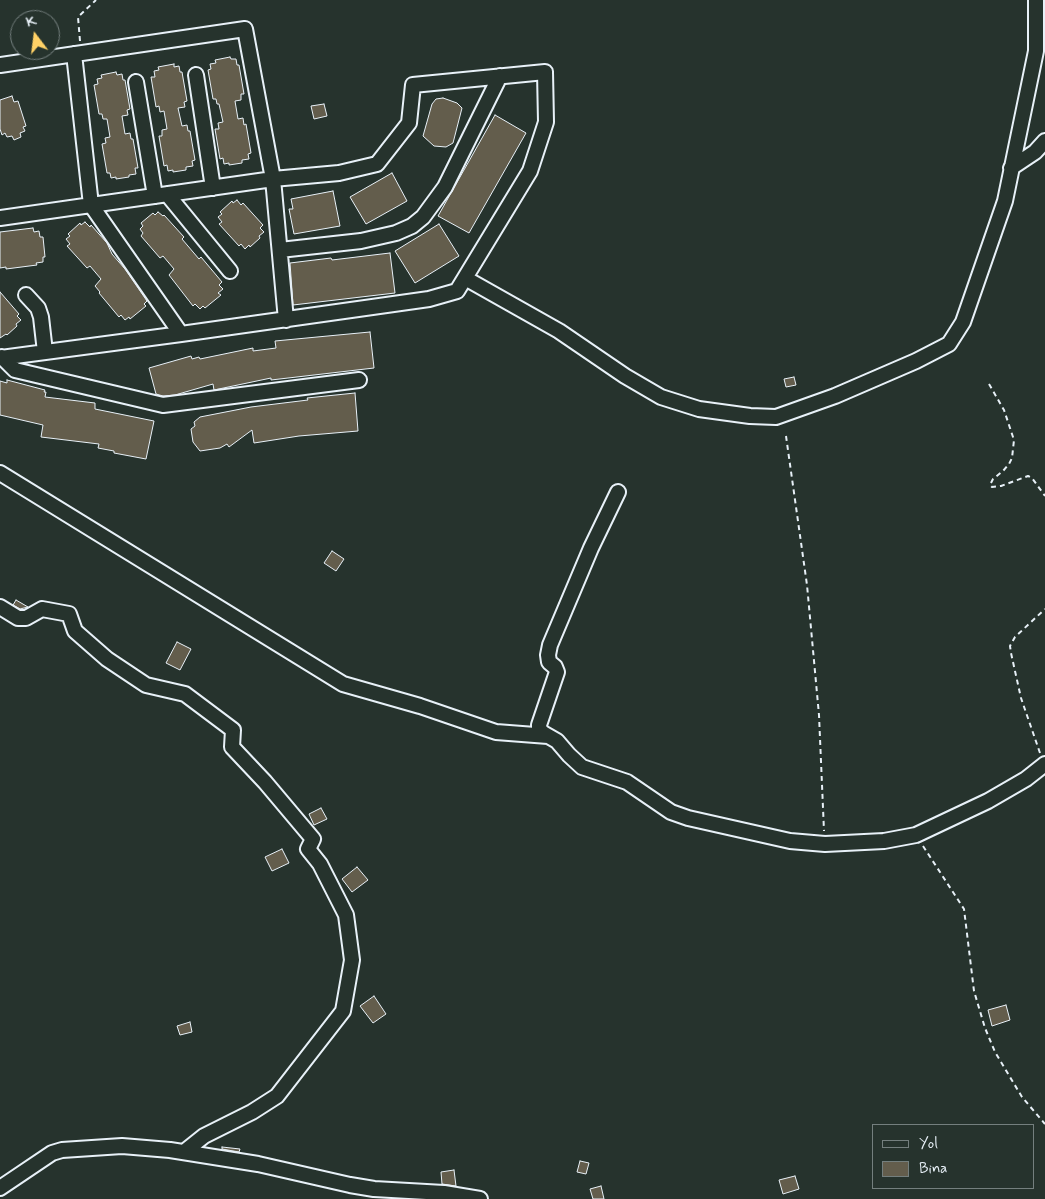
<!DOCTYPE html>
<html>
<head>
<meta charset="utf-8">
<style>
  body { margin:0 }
  #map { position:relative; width:1045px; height:1199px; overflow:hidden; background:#26332d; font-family:Mynerve,sans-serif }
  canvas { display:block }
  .legend { position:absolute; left:872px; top:1124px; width:162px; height:65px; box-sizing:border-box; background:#26332d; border:1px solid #747f7e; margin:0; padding:6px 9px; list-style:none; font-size:15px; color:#e8f1f8 }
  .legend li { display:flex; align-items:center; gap:10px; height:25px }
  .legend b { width:25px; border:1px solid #747f7e }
  .north { position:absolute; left:10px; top:10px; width:50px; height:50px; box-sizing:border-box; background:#26332d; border:1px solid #747f7e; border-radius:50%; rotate:345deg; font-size:14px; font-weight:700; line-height:20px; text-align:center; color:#e8f1f8 }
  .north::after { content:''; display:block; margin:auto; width:18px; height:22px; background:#ffd166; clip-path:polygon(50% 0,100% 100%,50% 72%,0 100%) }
</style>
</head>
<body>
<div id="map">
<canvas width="1045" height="1199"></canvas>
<ul class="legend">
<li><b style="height:6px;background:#26332d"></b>Yol</li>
<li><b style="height:14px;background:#635d4c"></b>Bina</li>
</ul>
<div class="north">K</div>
</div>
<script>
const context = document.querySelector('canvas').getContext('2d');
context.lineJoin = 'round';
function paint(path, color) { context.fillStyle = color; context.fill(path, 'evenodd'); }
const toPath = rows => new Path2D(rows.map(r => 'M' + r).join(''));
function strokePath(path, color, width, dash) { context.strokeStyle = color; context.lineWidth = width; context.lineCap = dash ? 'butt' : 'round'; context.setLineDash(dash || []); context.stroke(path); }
const building = toPath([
  [230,57,231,59,236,59,237,65,239,65,244,94,241,94,241,100,235,101,238,119,243,118,244,125,246,124,251,153,248,154,249,159,242,160,242,163,229,165,229,163,224,164,223,158,220,159,215,129,219,129,218,123,223,122,219,104,217,104,216,99,213,99,208,70,211,69,210,64,216,63,215,60,230,57],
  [174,64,174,67,179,66,180,72,182,72,187,101,184,102,185,107,178,108,182,126,187,125,188,131,190,131,195,160,192,161,193,166,186,167,186,170,173,172,173,170,168,171,167,165,164,166,159,136,162,136,162,130,167,129,164,111,160,112,159,106,156,107,151,77,155,77,154,71,159,70,158,67,174,64],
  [116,72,117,75,122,74,123,80,125,80,130,109,127,110,128,115,122,116,125,134,130,133,131,139,133,139,138,168,135,168,136,174,129,175,129,177,116,179,116,177,111,178,110,173,107,173,102,144,106,143,105,138,110,137,107,119,103,119,102,114,99,114,94,85,98,84,97,79,102,78,101,75,116,72],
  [12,96,14,102,18,101,26,126,23,127,25,131,20,133,21,137,14,140,12,136,7,137,5,133,2,135,0,129,0,100,12,96],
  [443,98,457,103,462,108,453,143,446,147,434,146,423,136,432,104,436,99,443,98],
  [324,104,327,116,314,119,311,106,324,104],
  [495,115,526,133,469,233,438,216,495,115],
  [392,173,407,201,366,224,350,197,392,173],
  [333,191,340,226,294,234,289,209,293,209,291,199,333,191],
  [237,200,241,205,243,203,263,225,260,228,264,232,259,236,260,238,250,247,249,245,245,249,241,244,239,246,219,224,222,222,218,217,222,214,220,212,232,201,233,203,237,200],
  [158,212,163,216,164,215,184,237,182,239,199,259,201,257,222,282,219,285,223,289,218,293,221,295,205,308,203,306,200,309,195,304,193,306,169,275,174,269,163,256,160,258,141,236,143,233,140,229,143,226,141,223,153,213,155,215,158,212],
  [85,222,90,227,91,225,107,243,112,254,125,269,147,301,144,304,146,306,130,319,129,317,125,320,121,315,119,317,99,293,100,292,95,286,101,279,90,266,87,268,67,246,70,244,66,239,70,236,68,234,80,223,81,225,85,222],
  [439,224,459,256,415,283,395,251,439,224],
  [33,228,34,232,39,231,40,237,43,237,45,257,43,257,43,262,36,263,37,265,6,269,6,267,0,268,0,232,33,228],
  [390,253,395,293,293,305,290,263,331,258,332,260,390,253],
  [0,292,19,314,17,316,21,320,16,324,17,326,7,335,6,334,0,338,0,292],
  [370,332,374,368,271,380,271,378,214,390,213,384,175,395,163,396,156,394,149,368,191,356,192,359,199,357,200,359,253,348,253,351,276,348,275,341,370,332],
  [794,377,796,385,786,387,784,379,794,377],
  [7,380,45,390,44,392,46,392,45,397,95,403,95,409,154,421,146,459,114,453,114,451,98,448,99,444,41,437,43,425,0,415,0,381,7,383,7,380],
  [355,393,358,431,299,436,254,443,252,430,229,447,227,444,220,448,200,451,193,442,191,429,195,426,194,422,200,417,251,407,308,400,307,398,355,393],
  [332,551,344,559,336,571,324,563,332,551],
  [16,600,28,607,20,609,13,605,16,600],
  [177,642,191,649,180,670,166,663,177,642],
  [321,808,327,819,314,825,309,814,321,808],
  [282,849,289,863,272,871,265,857,282,849],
  [357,867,368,880,352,892,342,879,357,867],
  [374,996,386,1014,373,1023,360,1006,374,996],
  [1006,1005,1010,1020,992,1026,988,1010,1006,1005],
  [190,1022,192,1032,180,1035,177,1026,190,1022],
  [222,1147,240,1149,239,1152,222,1149,222,1147],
  [580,1161,589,1163,586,1174,577,1172,580,1161],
  [454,1170,456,1186,442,1184,441,1172,454,1170],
  [795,1176,799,1189,783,1194,779,1180,795,1176],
  [601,1186,604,1199,593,1199,590,1189,601,1186]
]);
const path = toPath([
  [80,41,78,17,96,0],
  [989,384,1004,410,1014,440,1012,458,1009,464,1003,471,993,479,990,485,992,487,1001,486,1028,476,1032,478,1045,496],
  [786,436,807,585,819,715,824,831],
  [1040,753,1021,698,1011,653,1010,646,1015,637,1045,609],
  [923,846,964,909,974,991,985,1028,995,1052,1022,1097,1045,1124]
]);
const minor = toPath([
  [74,54,91,205,181,334],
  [0,65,245,29,273,179,286,320],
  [196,75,213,188],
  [136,82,155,196],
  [1011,168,1035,152,1045,141],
  [167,194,230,271],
  [0,218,273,179,339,173,377,164,409,123,413,85,545,72,546,122,530,171,457,291,429,299,181,334,0,358],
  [280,250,361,241,396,233,412,226,423,217,445,187,500,76],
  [465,278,559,331,625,376,661,397,699,409,750,416,776,417,835,396,916,361,949,344,963,322,1005,201,1036,51,1036,0],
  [26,295,38,308,41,317,45,352],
  [2,357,15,370,163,405,359,380],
  [0,473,343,684,420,706,496,732,548,736],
  [618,492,591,548,550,645,548,655,549,662,555,667,557,672,539,725,539,729,543,733,557,741,569,755,582,767,627,782,671,812,688,818,790,841,825,844,884,841,916,835,988,801,1026,779,1045,764],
  [0,607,18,618,26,618,42,609,69,614,75,631,107,659,146,685,185,694,233,730,232,747,265,782,313,839,308,849,320,864,346,915,352,960,343,1011,277,1096,252,1112,204,1136,184,1152],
  [0,1188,52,1153,62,1150,122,1146,170,1150,258,1164,350,1185,374,1189,444,1193,480,1199]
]);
paint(building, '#635d4c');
strokePath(building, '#e8f1f8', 1);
strokePath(minor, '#e8f1f8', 18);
strokePath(path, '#e8f1f8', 2, [5, 4]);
strokePath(minor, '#26332d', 14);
</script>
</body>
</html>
